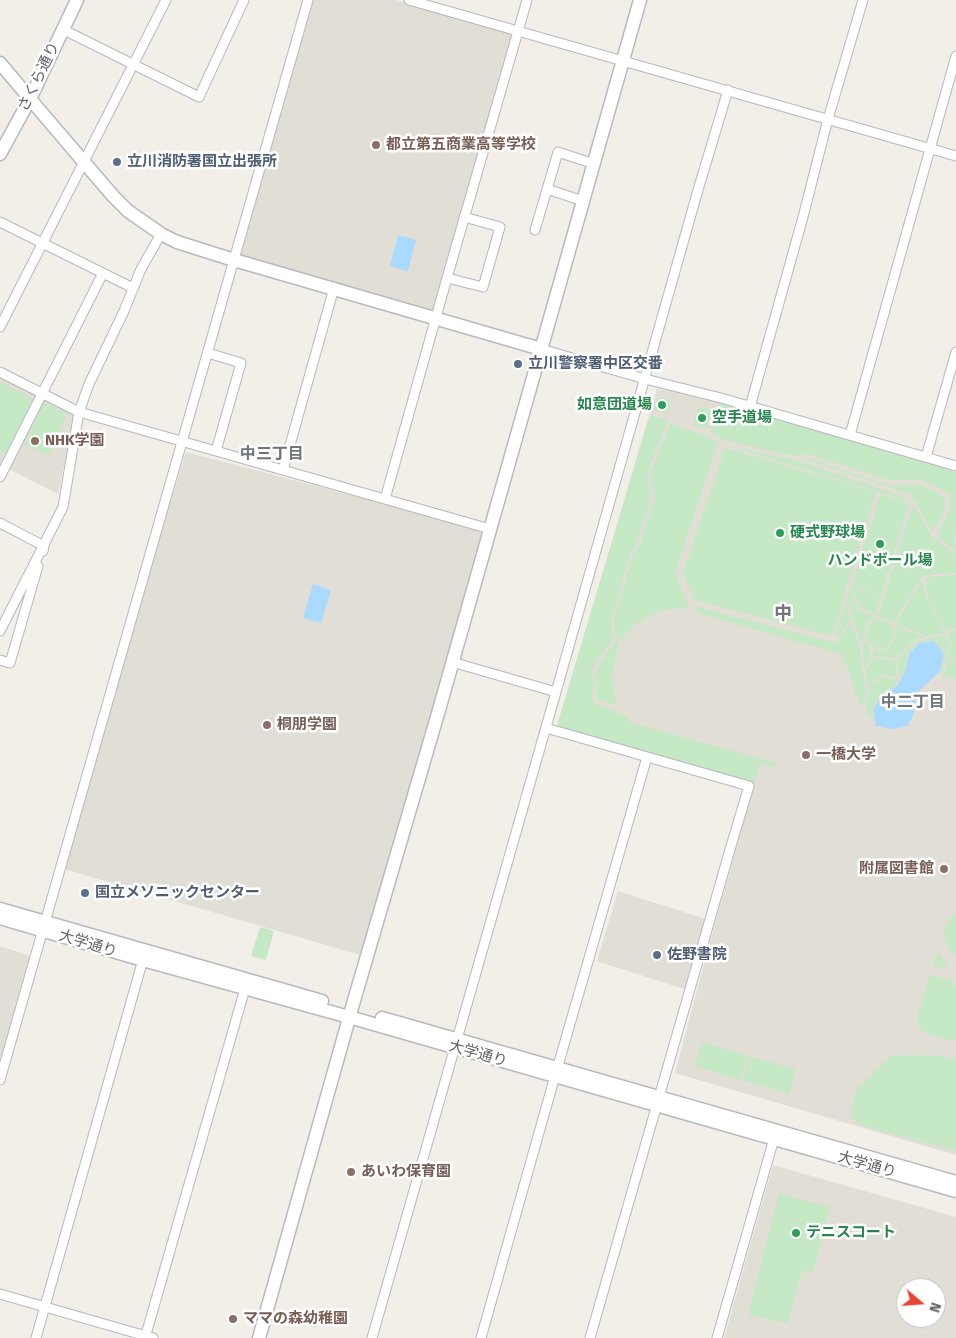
<!DOCTYPE html>
<html>
<head>
<meta charset="utf-8">
<style>
  body { margin:0 }
  #map { position:relative; width:956px; height:1338px; overflow:hidden; background:#f1efe8; font-family:"Fira Sans",sans-serif }
  canvas { display:block }
  .north { position:absolute; left:896px; top:1278px; width:50px; height:50px; box-sizing:border-box; background:#fff; border:1px solid #bfc1c3; border-radius:50%; rotate:108deg; font-size:14px; font-weight:700; line-height:20px; text-align:center; color:#5f6368 }
  .north::after { content:''; display:block; margin:auto; width:18px; height:22px; background:#ea4335; clip-path:polygon(50% 0,100% 100%,50% 72%,0 100%) }
</style>
</head>
<body>
<div id="map">
<canvas width="956" height="1338"></canvas>
<div class="north">N</div>
</div>
<script>
const context = document.querySelector('canvas').getContext('2d');
context.lineJoin = 'round';
function paint(path, color) { context.fillStyle = color; context.fill(path, 'evenodd'); }
const toPath = rows => new Path2D(rows.map(r => 'M' + r).join(''));
function strokePath(path, color, width, dash) { context.strokeStyle = color; context.lineWidth = width; context.lineCap = dash ? 'butt' : 'round'; context.setLineDash(dash || []); context.stroke(path); }
function drawText(font, color, halo, rows, align = 'center') {
  context.font = font + ' "Fira Sans","Noto Sans JP",sans-serif'; context.lineWidth = 5; context.setLineDash([]); context.textBaseline = 'middle'; context.strokeStyle = halo; context.fillStyle = color; for (const [text, x, y, turn = 0] of rows) {
    context.save(); context.translate(x, y); context.rotate((+turn || 0) * Math.PI / 180); context.textAlign = isNaN(turn) ? turn : align; if (halo) context.strokeText(text, 0, 0); context.fillText(text, 0, 0); context.restore();
  }
}
const education = toPath([
  [312,0,396,0,511,33,512,35,434,310,240,255],
  [0,376,75,414,58,494,5,467,0,475],
  [657,389,721,398,956,472,956,1155,675,1073,712,934,754,785,557,726],
  [186,452,484,530,364,956,64,869,146,580],
  [618,891,709,920,687,990,597,961],
  [0,946,31,956,0,1064],
  [773,1165,956,1217,956,1338,724,1338],
  [906,1288,936,1288,936,1318,906,1318]
]);
const green = toPath([
  [0,382,33,399,6,454,0,451],
  [658,397,671,401,667,413,654,410],
  [721,398,956,472,956,530,953,542,956,543,956,551,938,537,938,534,950,509,950,495,940,488,920,480,888,480,808,454,795,456,723,440,711,432],
  [44,403,67,414,48,455,25,444],
  [699,406,712,411,706,429,693,425],
  [650,415,668,420,647,472,650,500,636,543,630,553,611,621,613,638,596,662,591,675,594,681,592,702,624,715,630,722,775,763,775,767,760,764,753,784,557,726],
  [670,424,703,435,718,443,675,574,688,604,687,608,661,610,634,625,619,641,612,672,616,704,611,704,597,699,597,680,595,675,600,663,617,639,614,621,633,555,640,544,654,500,651,473],
  [726,445,794,460,905,497,909,501],
  [725,448,876,492,832,636,695,600,683,574],
  [808,458,888,485,920,485,936,492,945,499,945,510,933,532,917,503,907,493,804,459],
  [880,494,909,503,881,595,852,586],
  [913,504,932,537,956,555,956,573,931,574,922,577,892,623,878,616],
  [956,575,956,627,946,632,938,618,928,595,925,579,931,577],
  [922,581,926,596,944,633,927,636,895,624],
  [851,587,881,596,876,615,860,607,856,595,854,594,848,605,850,621,837,637,835,637],
  [854,598,858,609,874,617,866,624,863,637,861,641,853,620,850,605],
  [696,607,836,643,851,624,859,644,865,689,867,691,862,708,856,695,849,671,841,654,701,614,698,613],
  [876,618,892,625,895,633,887,647,879,648,872,646,866,637,869,625],
  [895,626,923,637,917,639,894,658,874,656,873,649,879,651,889,648,897,634],
  [956,630,956,657,945,673,951,645,947,634],
  [945,635,949,645,942,675,940,674,945,654,935,641,920,642,909,653,904,671,900,677,899,677,896,660,918,641],
  [865,640,870,648,871,657,865,669,862,644],
  [873,659,894,660,897,677,881,675,867,686,866,672],
  [956,660,956,679,945,676,945,674],
  [883,677,899,680,897,684,878,697,871,710,874,722,865,710,869,692,875,691,874,689,869,690,868,688],
  [956,913,956,953,955,957,943,935,950,918,954,914],
  [260,927,274,931,266,960,251,956],
  [938,951,949,970,933,965],
  [930,975,952,980,956,988,956,1039,953,1041,923,1032,918,1025,917,1017],
  [702,1042,747,1056,740,1080,695,1066],
  [916,1055,943,1056,956,1060,956,1151,864,1126,851,1117,855,1092,891,1056],
  [749,1056,796,1070,789,1094,742,1080],
  [779,1194,830,1207,813,1273,802,1270,788,1324,748,1314],
  [311,1313,320,1315,316,1328,309,1326,307,1323]
]);
const water = toPath([
  [398,235,416,240,408,271,390,266],
  [313,584,331,590,321,623,303,618],
  [934,641,944,654,940,671,920,690,915,704,914,713,908,726,893,729,876,726,873,710,880,698,898,685,905,671,910,653,920,643]
]);
const street = toPath([
  [409,0,956,156],
  [62,29,199,97,244,0],
  [547,189,583,201],
  [0,222,133,288],
  [535,230,558,152,594,164],
  [447,278,483,287,500,227,464,217],
  [0,327,166,0],
  [541,349,645,379,721,398,956,466],
  [208,353,241,363,216,451],
  [0,372,79,412,490,529],
  [750,407,803,217,828,119,863,0],
  [850,435,956,56],
  [926,457,956,352],
  [283,470,334,288],
  [0,477,103,273],
  [385,499,447,278,527,0],
  [0,523,44,546,43,551],
  [0,631,63,507,79,412,89,384,124,311,141,269,161,234],
  [0,660,10,663,38,566],
  [452,662,556,692,698,190,728,90],
  [546,728,749,786,731,846,590,1338],
  [0,1080,308,0],
  [0,1294,153,1338],
  [36,1338,144,956],
  [145,1338,246,985],
  [372,1338,556,692],
  [481,1338,555,1076,647,757],
  [717,1338,775,1135]
]);
const secondary = toPath([
  [0,63,42,113,113,196,128,211,161,234,177,242,234,260,541,349],
  [0,154,30,99,77,0],
  [0,909,322,1001],
  [0,918,143,960,349,1017,956,1191],
  [382,1018,956,1182],
  [259,1338,353,1004,439,710,640,0]
]);
const markers = [
  [376,145,5,"#8d6e63"],
  [117,162,5,"#5c6f8a"],
  [518,364,5,"#5c6f8a"],
  [662,405,5,"#2e9e5b"],
  [702,418,5,"#2e9e5b"],
  [35,441,5,"#8d6e63"],
  [780,533,5,"#2e9e5b"],
  [880,544,5,"#2e9e5b"],
  [267,725,5,"#8d6e63"],
  [806,755,5,"#8d6e63"],
  [944,869,5,"#8d6e63"],
  [85,893,5,"#5c6f8a"],
  [657,955,5,"#5c6f8a"],
  [351,1172,5,"#8d6e63"],
  [796,1233,5,"#2e9e5b"],
  [233,1319,5,"#8d6e63"]
];
const streetNames = [
  ["さくら通り",39,77,-64],
  ["大学通り",88,944,17],
  ["大学通り",478,1054,16],
  ["大学通り",867,1165,16]
];
const educationNames = [
  ["都立第五商業高等学校",386,145],
  ["NHK学園",45,441],
  ["桐朋学園",277,725],
  ["一橋大学",816,755],
  ["附属図書館",934,869,"right"],
  ["あいわ保育園",361,1172],
  ["ママの森幼稚園",243,1319]
];
const serviceNames = [
  ["立川消防署国立出張所",127,162],
  ["立川警察署中区交番",528,364],
  ["国立メソニックセンター",95,893],
  ["佐野書院",667,955]
];
const leisureNames = [
  ["如意団道場",652,405,"right"],
  ["空手道場",712,418],
  ["硬式野球場",790,533],
  ["ハンドボール場",880,561,"center"],
  ["テニスコート",806,1233]
];
const neighbourhoodNames = [
  ["中三丁目",272,455],
  ["中二丁目",913,703]
];
const quarterNames = [
  ["中",783,614]
];
paint(education, '#e1ded6');
paint(green, '#c5e8c5');
paint(water, '#aadaff');
strokePath(street, '#b5b8bc', 11);
strokePath(secondary, '#b6babf', 15);
strokePath(street, '#fff', 9);
strokePath(secondary, '#fff', 12);
for (const [x, y, r, color] of markers) { const dot = new Path2D(); dot.arc(x, y, r, 0, 2 * Math.PI); context.fillStyle = color; context.fill(dot); strokePath(dot, '#fff', 2); }
drawText('15px', '#5f6368', '#fff', streetNames);
drawText('bold 15px', '#785e54', '#fff', educationNames, 'left');
drawText('bold 15px', '#4e5e75', '#fff', serviceNames, 'left');
drawText('bold 15px', '#27864d', '#fff', leisureNames, 'left');
drawText('bold 16px', '#70757a', '#fff', neighbourhoodNames);
drawText('bold 18px', '#70757a', '#fff', quarterNames);
</script>
</body>
</html>
